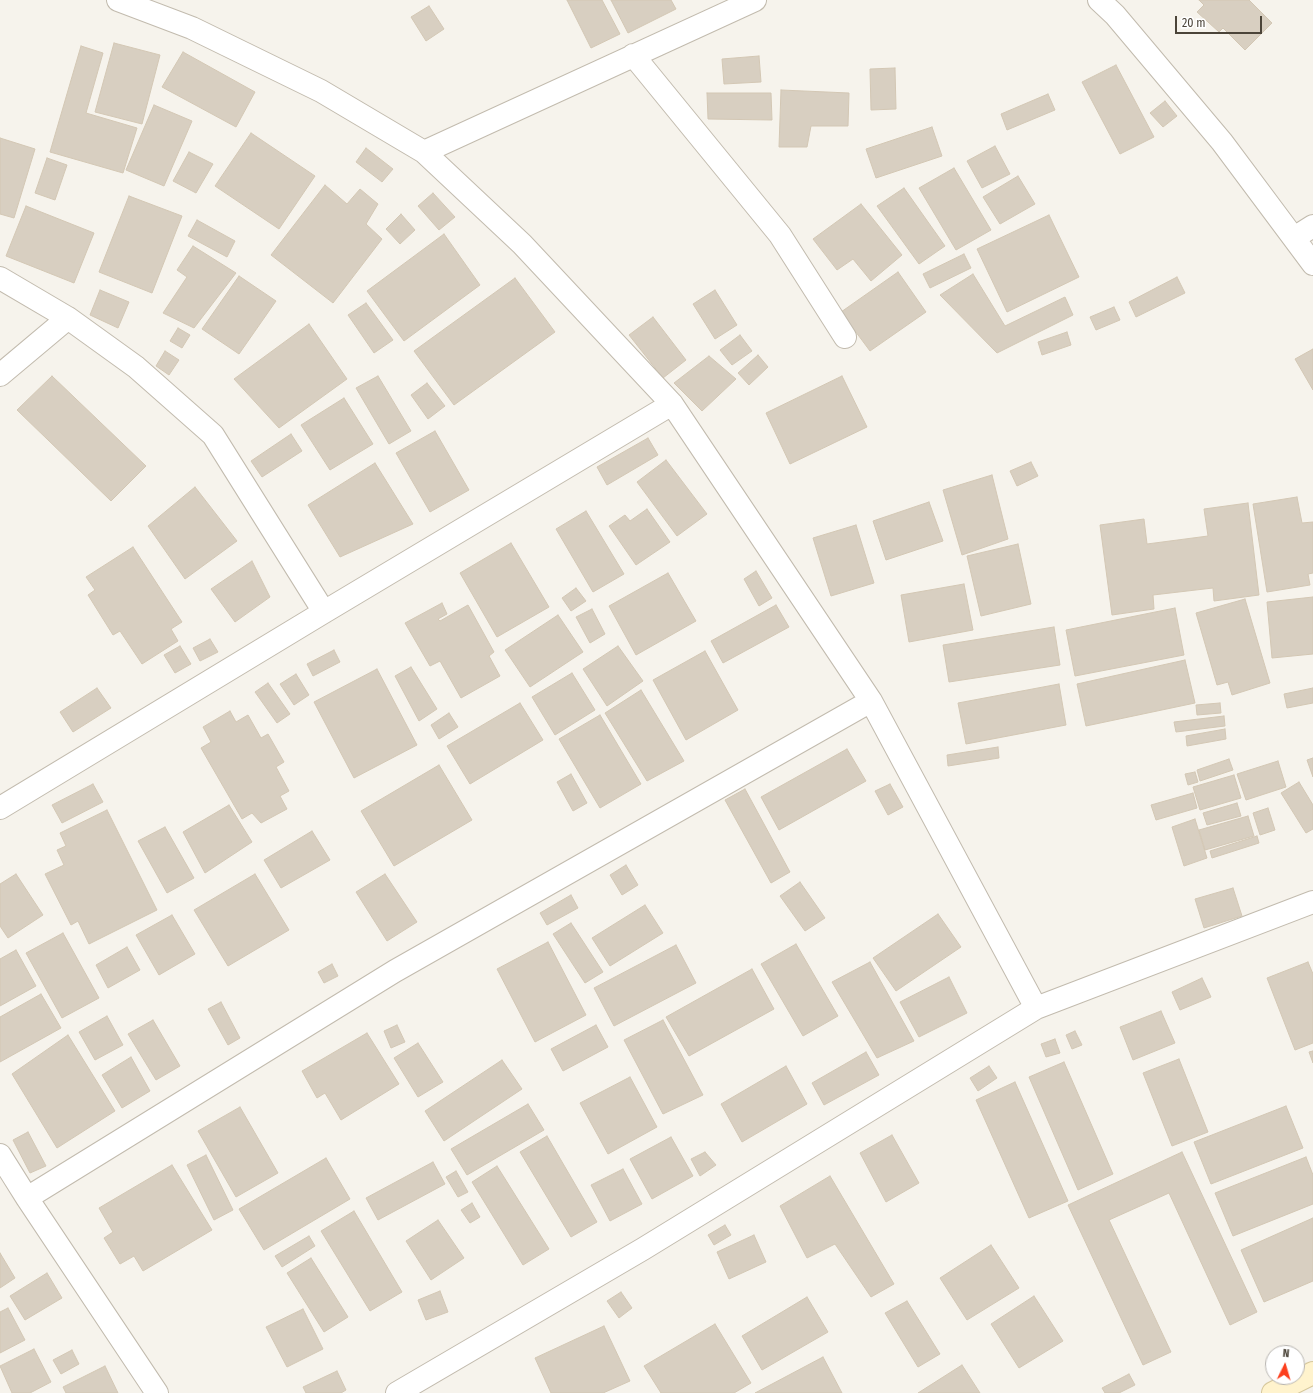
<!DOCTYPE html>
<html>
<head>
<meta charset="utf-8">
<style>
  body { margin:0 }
  #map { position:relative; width:1313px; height:1393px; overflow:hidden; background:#f6f3ec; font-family:"Fira Sans Condensed",sans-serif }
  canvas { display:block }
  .north { position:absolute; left:1265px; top:1345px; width:40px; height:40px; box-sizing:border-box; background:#fff; border:1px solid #b7b4b0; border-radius:50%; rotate:5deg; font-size:11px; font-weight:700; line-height:16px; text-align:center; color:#4b4439 }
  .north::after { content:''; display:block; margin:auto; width:14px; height:18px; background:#fc3f1d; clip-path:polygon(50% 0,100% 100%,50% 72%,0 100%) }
  .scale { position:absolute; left:1175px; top:16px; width:87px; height:18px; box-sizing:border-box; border:2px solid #4b4439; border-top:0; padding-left:5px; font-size:12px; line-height:14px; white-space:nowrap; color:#4b4439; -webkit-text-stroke:3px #fff; paint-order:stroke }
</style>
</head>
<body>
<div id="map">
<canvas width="1313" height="1393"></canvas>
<div class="north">N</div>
<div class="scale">20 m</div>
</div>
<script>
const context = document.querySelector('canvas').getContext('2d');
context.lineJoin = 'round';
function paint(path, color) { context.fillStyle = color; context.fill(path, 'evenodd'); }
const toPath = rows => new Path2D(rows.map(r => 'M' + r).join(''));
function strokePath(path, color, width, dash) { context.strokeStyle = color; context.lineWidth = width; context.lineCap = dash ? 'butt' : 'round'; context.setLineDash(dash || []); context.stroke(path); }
const building = toPath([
  [567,0,602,0,620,34,591,48,567,0],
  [611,0,671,0,676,9,628,33,611,0],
  [1199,0,1249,0,1272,23,1245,50,1223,28,1219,32,1197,12,1204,5,1199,0],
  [429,6,444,29,426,41,411,17,429,6],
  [114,43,160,55,142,124,95,112,114,43],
  [81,46,103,53,86,113,137,128,123,173,50,152,81,46],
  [183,52,255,92,236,127,162,87,183,52],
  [759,56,761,82,724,84,722,59,759,56],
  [1116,65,1154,137,1120,154,1082,82,1116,65],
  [895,68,896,109,871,110,870,69,895,68],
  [781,90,849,93,848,126,811,126,807,147,779,147,781,90],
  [707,93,771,93,772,120,708,119,707,93],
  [1048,94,1055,110,1007,130,1001,114,1048,94],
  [1165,101,1177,116,1163,127,1150,113,1165,101],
  [154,105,192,121,164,186,126,170,154,105],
  [932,127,942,156,876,178,866,149,932,127],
  [251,133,315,176,279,229,215,186,251,133],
  [0,138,35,149,14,218,0,214,0,138],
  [995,146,1010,174,982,188,967,161,995,146],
  [366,148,393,169,382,182,356,162,366,148],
  [189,152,213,164,196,193,173,181,189,152],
  [47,158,67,165,55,200,35,193,47,158],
  [954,168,991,230,956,250,919,188,954,168],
  [1018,176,1035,204,1000,224,983,197,1018,176],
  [325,185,347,204,360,189,378,204,366,224,382,239,333,303,271,255,325,185],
  [904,188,945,246,919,264,877,206,904,188],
  [433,193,455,217,439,230,418,206,433,193],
  [129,196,182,216,152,293,99,272,129,196],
  [861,204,902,255,871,281,853,259,837,270,813,239,861,204],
  [26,206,94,233,74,283,6,256,26,206],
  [401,214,415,230,400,244,386,229,401,214],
  [1049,215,1079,277,1007,312,977,249,1049,215],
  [197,220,235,241,227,257,188,236,197,220],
  [444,234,480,285,404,341,367,291,444,234],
  [193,246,236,273,194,328,163,313,187,277,177,270,193,246],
  [964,254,971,268,930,288,923,274,964,254],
  [898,272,926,312,870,351,841,312,898,272],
  [973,274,1005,326,1065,297,1073,315,997,353,940,295,973,274],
  [239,276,276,301,239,354,202,329,239,276],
  [1177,277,1185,293,1136,317,1129,302,1177,277],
  [515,278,555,332,454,405,414,351,515,278],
  [100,290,129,302,118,328,90,315,100,290],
  [715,290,737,325,715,339,693,304,715,290],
  [366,303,393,340,374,353,348,315,366,303],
  [1114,307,1120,320,1096,330,1090,317,1114,307],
  [653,317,686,360,663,378,629,335,653,317],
  [309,324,347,379,279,428,234,379,309,324],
  [178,328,190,335,182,348,170,341,178,328],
  [1067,332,1071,345,1042,355,1038,342,1067,332],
  [740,335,752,351,732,365,720,350,740,335],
  [1313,349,1313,390,1295,359,1313,349],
  [165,351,179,360,169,375,156,366,165,351],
  [758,355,768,367,749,385,738,373,758,355],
  [709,356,736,379,702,411,674,383,709,356],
  [52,376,146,466,111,501,17,410,52,376],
  [378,376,411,431,389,444,356,388,378,376],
  [842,376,867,427,790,464,766,413,842,376],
  [427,383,445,406,428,419,411,395,427,383],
  [344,398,373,444,330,470,301,425,344,398],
  [435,431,469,490,430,512,396,453,435,431],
  [291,434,302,451,262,477,251,461,291,434],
  [648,438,658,455,607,485,597,467,648,438],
  [666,460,707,514,677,536,637,482,666,460],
  [1031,462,1038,476,1017,486,1010,471,1031,462],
  [375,463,413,524,340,557,308,505,375,463],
  [992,475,1008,539,962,555,943,490,992,475],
  [195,487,237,541,185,579,148,526,195,487],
  [1297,497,1302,523,1313,522,1313,573,1308,574,1310,585,1267,592,1253,504,1297,497],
  [929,502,943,541,886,560,873,521,929,502],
  [1248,503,1259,595,1214,601,1213,588,1153,595,1154,609,1112,615,1100,525,1144,519,1147,544,1208,536,1204,509,1248,503],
  [647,509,670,542,636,565,609,526,625,515,630,521,647,509],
  [586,511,624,574,593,592,556,529,586,511],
  [856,525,874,583,831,596,813,538,856,525],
  [511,543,549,607,497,637,460,573,511,543],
  [1018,544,1031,604,981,616,967,556,1018,544],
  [133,547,182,622,171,629,178,641,142,664,120,631,113,635,88,595,95,590,86,577,133,547],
  [252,561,270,597,235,622,211,589,252,561],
  [756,571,772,598,759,606,744,579,756,571],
  [668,573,696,621,636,655,609,606,668,573],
  [964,584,973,630,909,642,901,595,964,584],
  [576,588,586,601,571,611,562,598,576,588],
  [1313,597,1313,654,1272,658,1267,602,1313,597],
  [1245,599,1270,683,1232,695,1228,682,1217,685,1196,613,1245,599],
  [442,603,447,614,438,619,440,621,468,605,494,652,489,656,500,676,461,698,440,661,430,666,405,623,442,603],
  [776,605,789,627,723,663,711,641,776,605],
  [1175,608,1184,655,1075,676,1066,630,1175,608],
  [592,609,605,634,590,643,576,617,592,609],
  [558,615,583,652,530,687,505,650,558,615],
  [1054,627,1060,665,949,682,943,645,1054,627],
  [210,639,218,652,200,661,193,648,210,639],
  [180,646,191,664,175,673,164,655,180,646],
  [618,646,643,681,607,706,583,669,618,646],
  [334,650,340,662,313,676,307,664,334,650],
  [705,651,738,710,686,740,653,680,705,651],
  [1185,660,1195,703,1086,726,1077,684,1185,660],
  [411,667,437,709,419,721,395,676,411,667],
  [377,669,417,745,354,778,314,702,377,669],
  [572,673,595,710,555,735,532,697,572,673],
  [296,674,309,695,294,705,280,684,296,674],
  [268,683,290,714,277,723,255,692,268,683],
  [1059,684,1066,725,966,744,958,703,1059,684],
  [97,688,111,708,73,732,60,712,97,688],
  [1313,688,1313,703,1287,708,1284,694,1313,688],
  [641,690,684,761,647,781,605,713,641,690],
  [520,703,543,740,470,784,447,746,520,703],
  [1220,703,1221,713,1197,715,1196,705,1220,703],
  [230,711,236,722,248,715,261,738,268,734,284,762,276,767,289,791,280,796,287,809,261,823,252,813,242,819,201,748,211,742,203,727,230,711],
  [449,713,458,727,439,739,431,725,449,713],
  [600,715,641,784,600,808,559,739,600,715],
  [1224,716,1225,726,1176,732,1174,722,1224,716],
  [1225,729,1226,739,1187,746,1186,736,1225,729],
  [998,747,999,758,948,766,947,755,998,747],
  [847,749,866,781,779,830,761,797,847,749],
  [1313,758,1313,777,1307,760,1313,758],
  [1229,759,1233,770,1200,781,1197,770,1229,759],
  [1278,761,1286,787,1246,800,1237,774,1278,761],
  [439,765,472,820,394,866,361,811,439,765],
  [1195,772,1198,782,1188,785,1185,774,1195,772],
  [571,774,587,803,573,811,557,782,571,774],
  [1234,775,1241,798,1200,810,1193,787,1234,775],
  [1299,782,1313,805,1313,829,1306,833,1281,793,1299,782],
  [93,784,103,802,62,823,52,805,93,784],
  [890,784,903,807,888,815,875,791,890,784],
  [745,789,790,872,771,883,725,800,745,789],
  [1193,793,1197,808,1156,820,1151,805,1193,793],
  [1237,803,1241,816,1207,825,1203,813,1237,803],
  [229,805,252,842,205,873,183,832,229,805],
  [1268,808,1275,830,1260,835,1253,813,1268,808],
  [107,810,157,910,89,944,78,921,71,925,45,874,64,865,57,850,66,846,60,833,107,810],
  [1248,816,1254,836,1205,850,1199,830,1248,816],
  [1195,819,1207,858,1184,866,1172,827,1195,819],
  [165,827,194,878,167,893,138,841,165,827],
  [312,831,330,860,281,888,264,860,312,831],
  [1257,836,1259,843,1212,858,1210,851,1257,836],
  [626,865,638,885,622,895,610,875,626,865],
  [16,874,43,915,8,938,0,926,0,884,16,874],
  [255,874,289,930,228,966,194,910,255,874],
  [385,874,417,922,387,941,356,892,385,874],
  [800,882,825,918,805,931,780,896,800,882],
  [1233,888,1242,916,1204,928,1195,899,1233,888],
  [571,895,578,908,547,925,540,913,571,895],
  [645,905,663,933,610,966,592,938,645,905],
  [938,914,961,947,896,991,873,958,938,914],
  [172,915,195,954,159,975,136,935,172,915],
  [571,923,603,972,585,983,553,934,571,923],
  [63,933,99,998,62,1018,26,953,63,933],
  [548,942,586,1015,535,1042,497,969,548,942],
  [796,944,838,1016,803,1036,761,964,796,944],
  [676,945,696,983,614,1026,594,988,676,945],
  [127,947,140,970,108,988,96,965,127,947],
  [16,950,36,986,0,1006,0,959,16,950],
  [870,962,914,1041,877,1058,832,982,870,962],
  [1308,962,1313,974,1313,1043,1295,1050,1267,978,1308,962],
  [332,964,338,976,324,983,318,972,332,964],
  [752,969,774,1009,689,1056,666,1017,752,969],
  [949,977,967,1013,919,1037,900,1002,949,977],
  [1202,978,1211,997,1180,1010,1172,992,1202,978],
  [41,994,61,1028,0,1062,0,1017,41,994],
  [221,1002,240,1038,228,1045,208,1009,221,1002],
  [1161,1011,1175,1043,1133,1060,1120,1027,1161,1011],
  [107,1016,123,1045,95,1060,79,1032,107,1016],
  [153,1020,180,1066,156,1080,128,1034,153,1020],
  [663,1020,703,1095,663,1114,624,1040,663,1020],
  [397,1025,405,1042,391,1048,384,1031,397,1025],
  [596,1025,608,1047,563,1071,551,1049,596,1025],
  [1075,1031,1082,1045,1072,1049,1066,1035,1075,1031],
  [367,1033,399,1084,341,1120,325,1093,317,1098,302,1071,367,1033],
  [68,1035,115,1111,57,1148,12,1074,68,1035],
  [1055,1039,1060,1053,1046,1057,1041,1044,1055,1039],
  [418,1043,443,1082,418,1097,394,1058,418,1043],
  [1313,1051,1313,1063,1309,1052,1313,1051],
  [866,1052,879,1075,824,1105,812,1083,866,1052],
  [131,1057,150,1091,122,1108,102,1075,131,1057],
  [1179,1059,1208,1132,1172,1146,1143,1073,1179,1059],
  [502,1060,522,1089,444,1141,425,1111,502,1060],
  [1064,1062,1113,1174,1078,1190,1029,1077,1064,1062],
  [786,1066,807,1104,742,1142,721,1104,786,1066],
  [989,1066,997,1078,978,1091,970,1078,989,1066],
  [630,1077,657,1127,608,1154,580,1103,630,1077],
  [1015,1082,1068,1201,1029,1218,976,1100,1015,1082],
  [528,1104,544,1130,467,1175,451,1149,528,1104],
  [1286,1106,1303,1148,1211,1184,1194,1142,1286,1106],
  [240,1107,278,1173,236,1197,198,1131,240,1107],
  [28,1132,46,1166,30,1173,13,1140,28,1132],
  [892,1135,919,1183,886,1202,860,1153,892,1135],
  [547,1136,597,1222,571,1237,520,1152,547,1136],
  [671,1137,693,1176,652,1199,630,1159,671,1137],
  [705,1152,716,1165,700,1176,691,1159,705,1152],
  [1182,1152,1257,1312,1230,1325,1169,1193,1109,1220,1171,1352,1143,1365,1068,1205,1182,1152],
  [206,1155,233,1210,214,1220,187,1165,206,1155],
  [1306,1157,1313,1175,1313,1204,1233,1236,1215,1193,1306,1157],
  [326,1158,350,1199,264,1250,239,1209,326,1158],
  [433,1162,445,1184,378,1220,366,1198,433,1162],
  [172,1165,212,1230,143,1271,134,1256,120,1264,104,1238,113,1232,99,1208,172,1165],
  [497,1166,549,1249,523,1265,472,1182,497,1166],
  [623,1169,642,1204,610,1221,591,1185,623,1169],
  [456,1171,468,1192,458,1197,446,1177,456,1171],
  [830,1176,894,1284,871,1297,835,1244,807,1258,780,1206,830,1176],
  [472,1203,480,1217,470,1223,461,1210,472,1203],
  [354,1211,402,1292,370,1311,321,1231,354,1211],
  [1313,1218,1313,1281,1264,1302,1241,1250,1313,1218],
  [438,1220,464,1258,431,1280,406,1241,438,1220],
  [725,1225,731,1235,714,1245,708,1235,725,1225],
  [754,1235,766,1262,729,1279,717,1252,754,1235],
  [309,1236,315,1246,282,1267,275,1256,309,1236],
  [991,1245,1019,1288,967,1320,940,1278,991,1245],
  [0,1253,15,1278,0,1288,0,1253],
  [311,1258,348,1317,324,1332,287,1273,311,1258],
  [47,1273,62,1298,25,1320,10,1296,47,1273],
  [440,1291,448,1312,426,1320,418,1300,440,1291],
  [621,1292,632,1308,619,1318,607,1301,621,1292],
  [1034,1296,1063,1341,1019,1368,991,1324,1034,1296],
  [807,1297,828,1332,762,1370,742,1336,807,1297],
  [907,1301,940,1354,918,1367,885,1313,907,1301],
  [8,1308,25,1340,0,1353,0,1312,8,1308],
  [303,1309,323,1349,287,1367,266,1327,303,1309],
  [715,1324,751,1383,734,1393,661,1393,644,1366,715,1324],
  [604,1326,630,1381,603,1393,551,1393,535,1358,604,1326],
  [34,1349,51,1382,30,1393,12,1393,0,1366,34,1349],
  [72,1350,79,1364,61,1374,53,1360,72,1350],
  [823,1357,842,1393,755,1393,823,1357],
  [962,1365,980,1393,918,1393,962,1365],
  [105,1366,118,1393,66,1393,63,1387,105,1366],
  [337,1371,346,1390,341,1393,306,1393,303,1387,337,1371],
  [1129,1374,1135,1385,1119,1393,1105,1393,1102,1388,1129,1374]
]);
const minor = toPath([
  [118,0,192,28,321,91,424,152,522,244,672,404,871,701,1036,1008],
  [1099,0,1115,15,1222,142,1313,264],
  [633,55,780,235,845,337],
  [424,152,755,0],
  [1294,238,1313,226],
  [0,278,68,318,136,367,213,435,324,612],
  [0,375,68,318],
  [0,808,324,612,672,404],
  [0,1155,27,1198,157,1393],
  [27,1198,395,971,871,701],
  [397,1393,643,1249,1036,1008,1313,902]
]);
const secondary = toPath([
  [1273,1393,1313,1373]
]);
paint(building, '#d8cfc1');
strokePath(building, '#d3c7b4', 1);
strokePath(minor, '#c2bbae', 24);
strokePath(secondary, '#d6c79b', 24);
strokePath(minor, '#fff', 22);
strokePath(secondary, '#fff3cd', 22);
</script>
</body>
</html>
